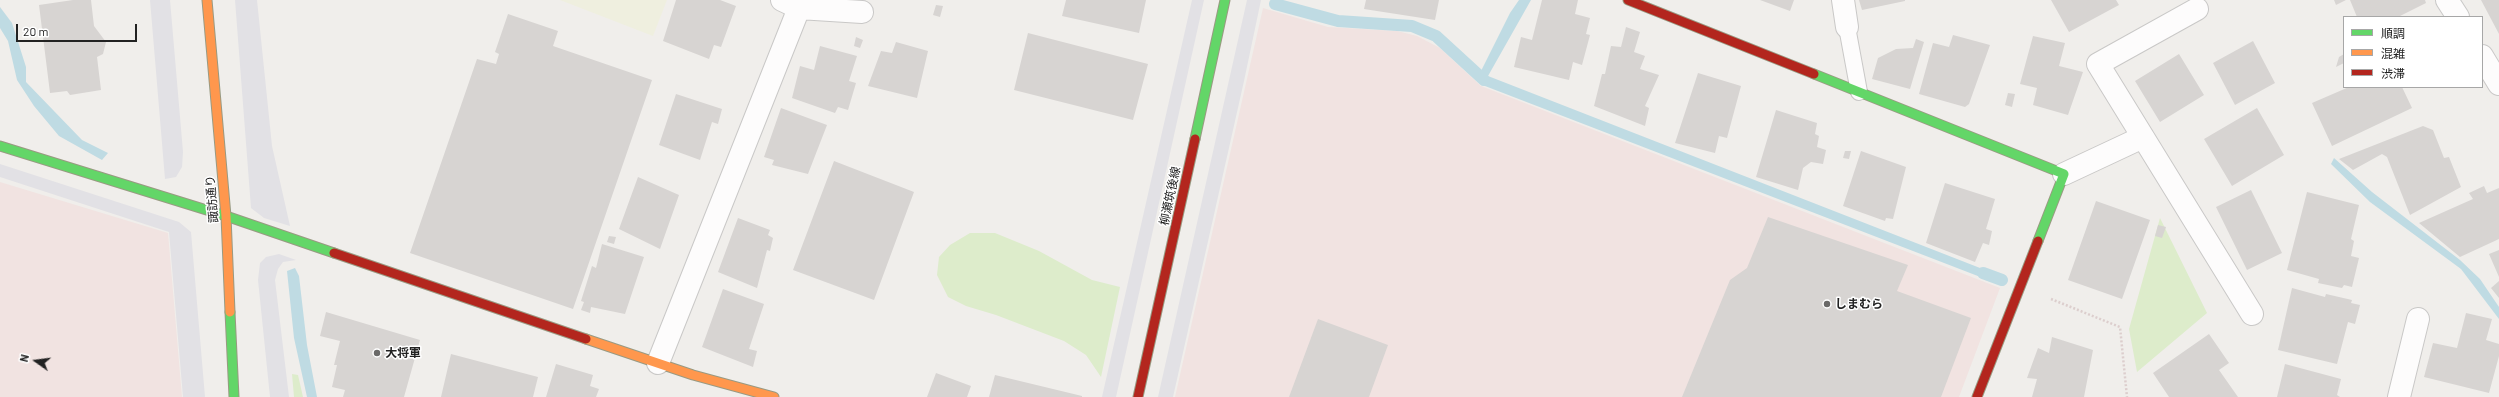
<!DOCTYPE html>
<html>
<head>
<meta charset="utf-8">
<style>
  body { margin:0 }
  #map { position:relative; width:2499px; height:397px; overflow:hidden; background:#f0eeeb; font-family:Barlow,"Noto Sans JP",sans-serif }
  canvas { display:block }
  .legend { position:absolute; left:2343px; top:16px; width:140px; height:72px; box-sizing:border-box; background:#fff; border:1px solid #a7a7a7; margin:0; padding:5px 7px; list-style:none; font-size:12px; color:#222 }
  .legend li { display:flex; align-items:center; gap:8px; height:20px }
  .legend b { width:20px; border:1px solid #a7a7a7 }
  .north { position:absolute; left:16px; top:341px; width:40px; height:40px; -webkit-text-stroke:3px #fff; paint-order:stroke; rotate:284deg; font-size:11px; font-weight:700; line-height:16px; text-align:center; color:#222 }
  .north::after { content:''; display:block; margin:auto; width:14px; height:18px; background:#222; clip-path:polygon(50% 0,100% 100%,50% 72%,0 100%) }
  .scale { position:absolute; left:16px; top:24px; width:121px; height:18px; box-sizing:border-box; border:2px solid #222; border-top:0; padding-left:5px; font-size:12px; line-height:14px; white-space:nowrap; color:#222; -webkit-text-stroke:3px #fff; paint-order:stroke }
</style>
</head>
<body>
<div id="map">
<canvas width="2499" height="397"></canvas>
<ul class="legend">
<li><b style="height:5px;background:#63d668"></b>順調</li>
<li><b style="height:5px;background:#ff974d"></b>混雑</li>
<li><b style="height:5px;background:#b3261e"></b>渋滞</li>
</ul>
<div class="north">N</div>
<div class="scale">20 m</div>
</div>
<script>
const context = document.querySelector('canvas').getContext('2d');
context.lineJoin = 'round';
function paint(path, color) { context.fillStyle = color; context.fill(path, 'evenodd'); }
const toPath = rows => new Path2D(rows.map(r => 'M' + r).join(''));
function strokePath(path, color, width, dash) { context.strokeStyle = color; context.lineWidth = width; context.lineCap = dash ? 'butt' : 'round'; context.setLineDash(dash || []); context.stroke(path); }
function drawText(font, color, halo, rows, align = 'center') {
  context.font = font + ' Barlow,"Noto Sans JP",sans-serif'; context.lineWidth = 3; context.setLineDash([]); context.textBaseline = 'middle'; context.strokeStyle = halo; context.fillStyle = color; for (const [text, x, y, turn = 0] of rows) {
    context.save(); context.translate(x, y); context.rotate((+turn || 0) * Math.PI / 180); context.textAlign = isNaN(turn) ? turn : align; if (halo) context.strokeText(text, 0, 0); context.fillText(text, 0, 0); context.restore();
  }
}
const commercial = toPath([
  [1263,8,1328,27,1397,31,1417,36,1440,48,1481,86,2000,288,1959,397,1175,397],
  [0,182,168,233,182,397,0,397]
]);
const farmland = toPath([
  [560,0,667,0,653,36]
]);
const grass = toPath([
  [2160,218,2207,313,2137,372,2129,329],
  [970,233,995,233,1039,251,1092,280,1120,287,1101,377,1086,355,1064,341,996,315,966,306,948,297,937,275,939,257,950,245],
  [292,374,298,375,303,397,294,397]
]);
const plaza = toPath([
  [150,0,170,0,183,152,182,167,176,177,165,179],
  [235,0,257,0,272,146,290,226,264,218,251,208],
  [1192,0,1204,0,1116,397,1102,397],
  [1247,0,1261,0,1244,81,1173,397,1158,397],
  [0,164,179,222,191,232,205,397,183,397,169,232,0,177],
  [279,254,296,260,283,262,278,269,275,280,289,397,270,397,258,280,260,263,266,257]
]);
const water = toPath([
  [1519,0,1531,0,1488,76,1998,275,1996,283,1485,86,1478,81,1481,71,1510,13],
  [0,7,12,23,26,67,26,82,82,140,108,153,102,160,59,136,34,106,17,80,8,41,0,28],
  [2334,158,2372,192,2460,260,2480,279,2499,307,2499,319,2461,269,2370,202,2331,164],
  [295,268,299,276,307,345,317,397,307,397,294,338,287,271]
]);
const stream = toPath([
  [1275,4,1338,21,1412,26,1436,36,1484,80],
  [1983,273,2002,280]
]);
const building = toPath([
  [73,0,91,0,94,26,106,42,103,54,97,57,101,90,70,95,67,91,50,93,39,5],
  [676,0,720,0,736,6,721,47,714,45,709,59,663,41],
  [1066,0,1146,0,1139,33,1062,16],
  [1366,0,1439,0,1435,20,1364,9],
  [1542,0,1578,0,1575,14,1590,18,1586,34,1590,35,1582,65,1573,62,1569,80,1514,67,1521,37,1532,40],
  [1760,0,1794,0,1790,11],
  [1859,0,1905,0,1905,1,1862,10],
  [2051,0,2116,0,2119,5,2069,32],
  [2334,0,2346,0,2336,5],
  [2350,0,2425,0,2426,3,2398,17,2357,17],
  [2481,0,2499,0,2499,34],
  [936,5,943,6,940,17,933,15],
  [508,14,558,31,553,46,652,80,573,309,410,253,477,59,496,64,499,54,495,52],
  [1626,27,1640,32,1634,52,1645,56,1640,69,1659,75,1645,106,1649,108,1645,126,1594,106,1602,74,1605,74,1611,46,1621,47],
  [1028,33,1148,64,1133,120,1014,90],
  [1953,35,1990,45,1969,104,1965,107,1919,94,1933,43,1949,47],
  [2033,36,2065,43,2059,66,2083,72,2068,115,2033,105,2037,88,2020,84],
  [856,37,863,40,860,48,854,46],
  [1916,39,1924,42,1910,89,1872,79,1878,58,1896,49,1913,48],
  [2253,41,2275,83,2235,105,2213,63],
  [896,42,928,51,917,98,868,86,881,51,892,53],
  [820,46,857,56,849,81,856,83,848,110,838,107,835,113,792,98,800,66,814,70],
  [2179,54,2204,95,2160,122,2135,81],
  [2344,54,2344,63,2336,67,2339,57],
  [1698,73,1741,86,1727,138,1719,136,1715,153,1675,143],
  [2349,87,2402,87,2412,108,2332,146,2312,103],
  [2008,93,2015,94,2012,107,2005,105],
  [676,94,722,109,718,124,712,122,700,160,659,145],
  [781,108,827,125,808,174,772,165,774,160,764,157],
  [2257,108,2284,155,2232,186,2204,139],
  [1776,110,1817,123,1815,134,1819,136,1817,147,1826,150,1823,164,1811,162,1803,168,1798,190,1756,177],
  [2423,126,2433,130,2444,158,2449,157,2461,187,2410,215,2387,157,2382,154,2353,170,2339,159],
  [1845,151,1851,151,1849,159,1843,158],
  [1861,151,1906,167,1893,219,1886,218,1885,221,1843,206],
  [834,161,914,192,874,300,793,270],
  [638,177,679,195,660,249,619,229],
  [1945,183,1995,199,1986,229,1992,231,1989,245,1983,243,1975,262,1926,243],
  [2484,186,2487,193,2499,188,2499,239,2460,257,2419,223,2473,199,2469,193],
  [2251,190,2282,253,2247,270,2216,207],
  [2307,192,2359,205,2351,239,2354,241,2351,256,2359,258,2352,287,2344,285,2342,288,2318,283,2319,279,2287,270],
  [2096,201,2150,220,2122,299,2068,280],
  [1768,217,1908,265,1897,291,1971,318,1941,397,1682,397,1730,280,1747,268],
  [738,218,770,230,768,235,773,238,770,251,767,250,757,288,718,272],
  [2158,225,2166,227,2162,238,2155,236],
  [609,236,616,237,614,244,607,242],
  [602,244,644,257,625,314,591,307,590,313,581,310,584,302,581,301,592,266,596,268],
  [2499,250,2499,277,2489,254],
  [2499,281,2499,298,2491,288],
  [2292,288,2325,297,2326,294,2352,300,2351,303,2360,305,2355,324,2348,322,2337,364,2278,350],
  [723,289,764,304,749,349,757,351,753,367,702,347],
  [326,312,420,340,404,397,343,397,345,390,332,387,337,365,334,365,340,341,320,336],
  [2466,313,2492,319,2486,340,2499,344,2499,356,2489,393,2424,377,2433,343,2457,348],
  [1318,319,1388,345,1369,397,1289,397],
  [2209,334,2229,363,2219,370,2238,397,2169,397,2153,373],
  [2052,337,2093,350,2084,397,2032,397,2037,379,2027,378,2038,348,2049,353],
  [451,354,538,377,533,397,441,397],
  [556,364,593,375,590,386,599,389,596,397,546,397],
  [2285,364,2341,379,2337,395,2340,397,2277,397],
  [936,373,971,386,967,397,927,397],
  [995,375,1082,396,1082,397,989,397]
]);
const path = toPath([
  [2051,299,2120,327,2127,397]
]);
const lane = toPath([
  [1847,27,1859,92]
]);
const street = toPath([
  [782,0,799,8,862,12],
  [1843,0,1847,27],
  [2447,0,2458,17],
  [2197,9,2098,64,2252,314],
  [2482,56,2499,84],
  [2064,174,2143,137],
  [658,363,799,8],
  [2399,397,2418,319]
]);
const fast = toPath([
  [1814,74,2064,174,2038,241],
  [1195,139,1225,0],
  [0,146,226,216,334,253],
  [230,312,234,397]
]);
const slow = toPath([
  [207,0,226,216,230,312],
  [586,339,693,375,774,397]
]);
const jam = toPath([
  [1628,0,1814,74],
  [334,253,586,339],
  [1138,397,1195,139],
  [1977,397,2038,241]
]);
const markers = [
  [1827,304,4,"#6a6968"],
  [377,353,4,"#6a6968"]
];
const streetNames = [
  ["柳瀬筑後線",1170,196,-78],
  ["諏訪通り",212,199,-95]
];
const poiNames = [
  ["しまむら",1835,304],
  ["大将軍",385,353]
];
paint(commercial, '#f1e3e1');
paint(farmland, '#efefdf');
paint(grass, '#ddeccb');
paint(plaza, '#e2e1e5');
paint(water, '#bfdbe3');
strokePath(stream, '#bfdbe3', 12);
paint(building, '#d7d4d2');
strokePath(lane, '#c9c8c7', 18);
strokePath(street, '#c9c8c7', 24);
strokePath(fast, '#999a82', 11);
strokePath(slow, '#999a82', 11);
strokePath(jam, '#999a82', 11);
strokePath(path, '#dccecd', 2.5, [2, 2]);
strokePath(lane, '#fdfcfc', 16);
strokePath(street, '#fdfcfc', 22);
strokePath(fast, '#63d668', 9);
strokePath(slow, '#ff974d', 9);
strokePath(jam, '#b3261e', 9);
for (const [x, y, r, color] of markers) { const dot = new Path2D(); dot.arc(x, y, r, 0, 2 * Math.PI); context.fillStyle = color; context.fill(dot); strokePath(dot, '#fff', 1.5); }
drawText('12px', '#222', '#fff', streetNames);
drawText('bold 12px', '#222', '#fff', poiNames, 'left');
</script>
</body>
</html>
